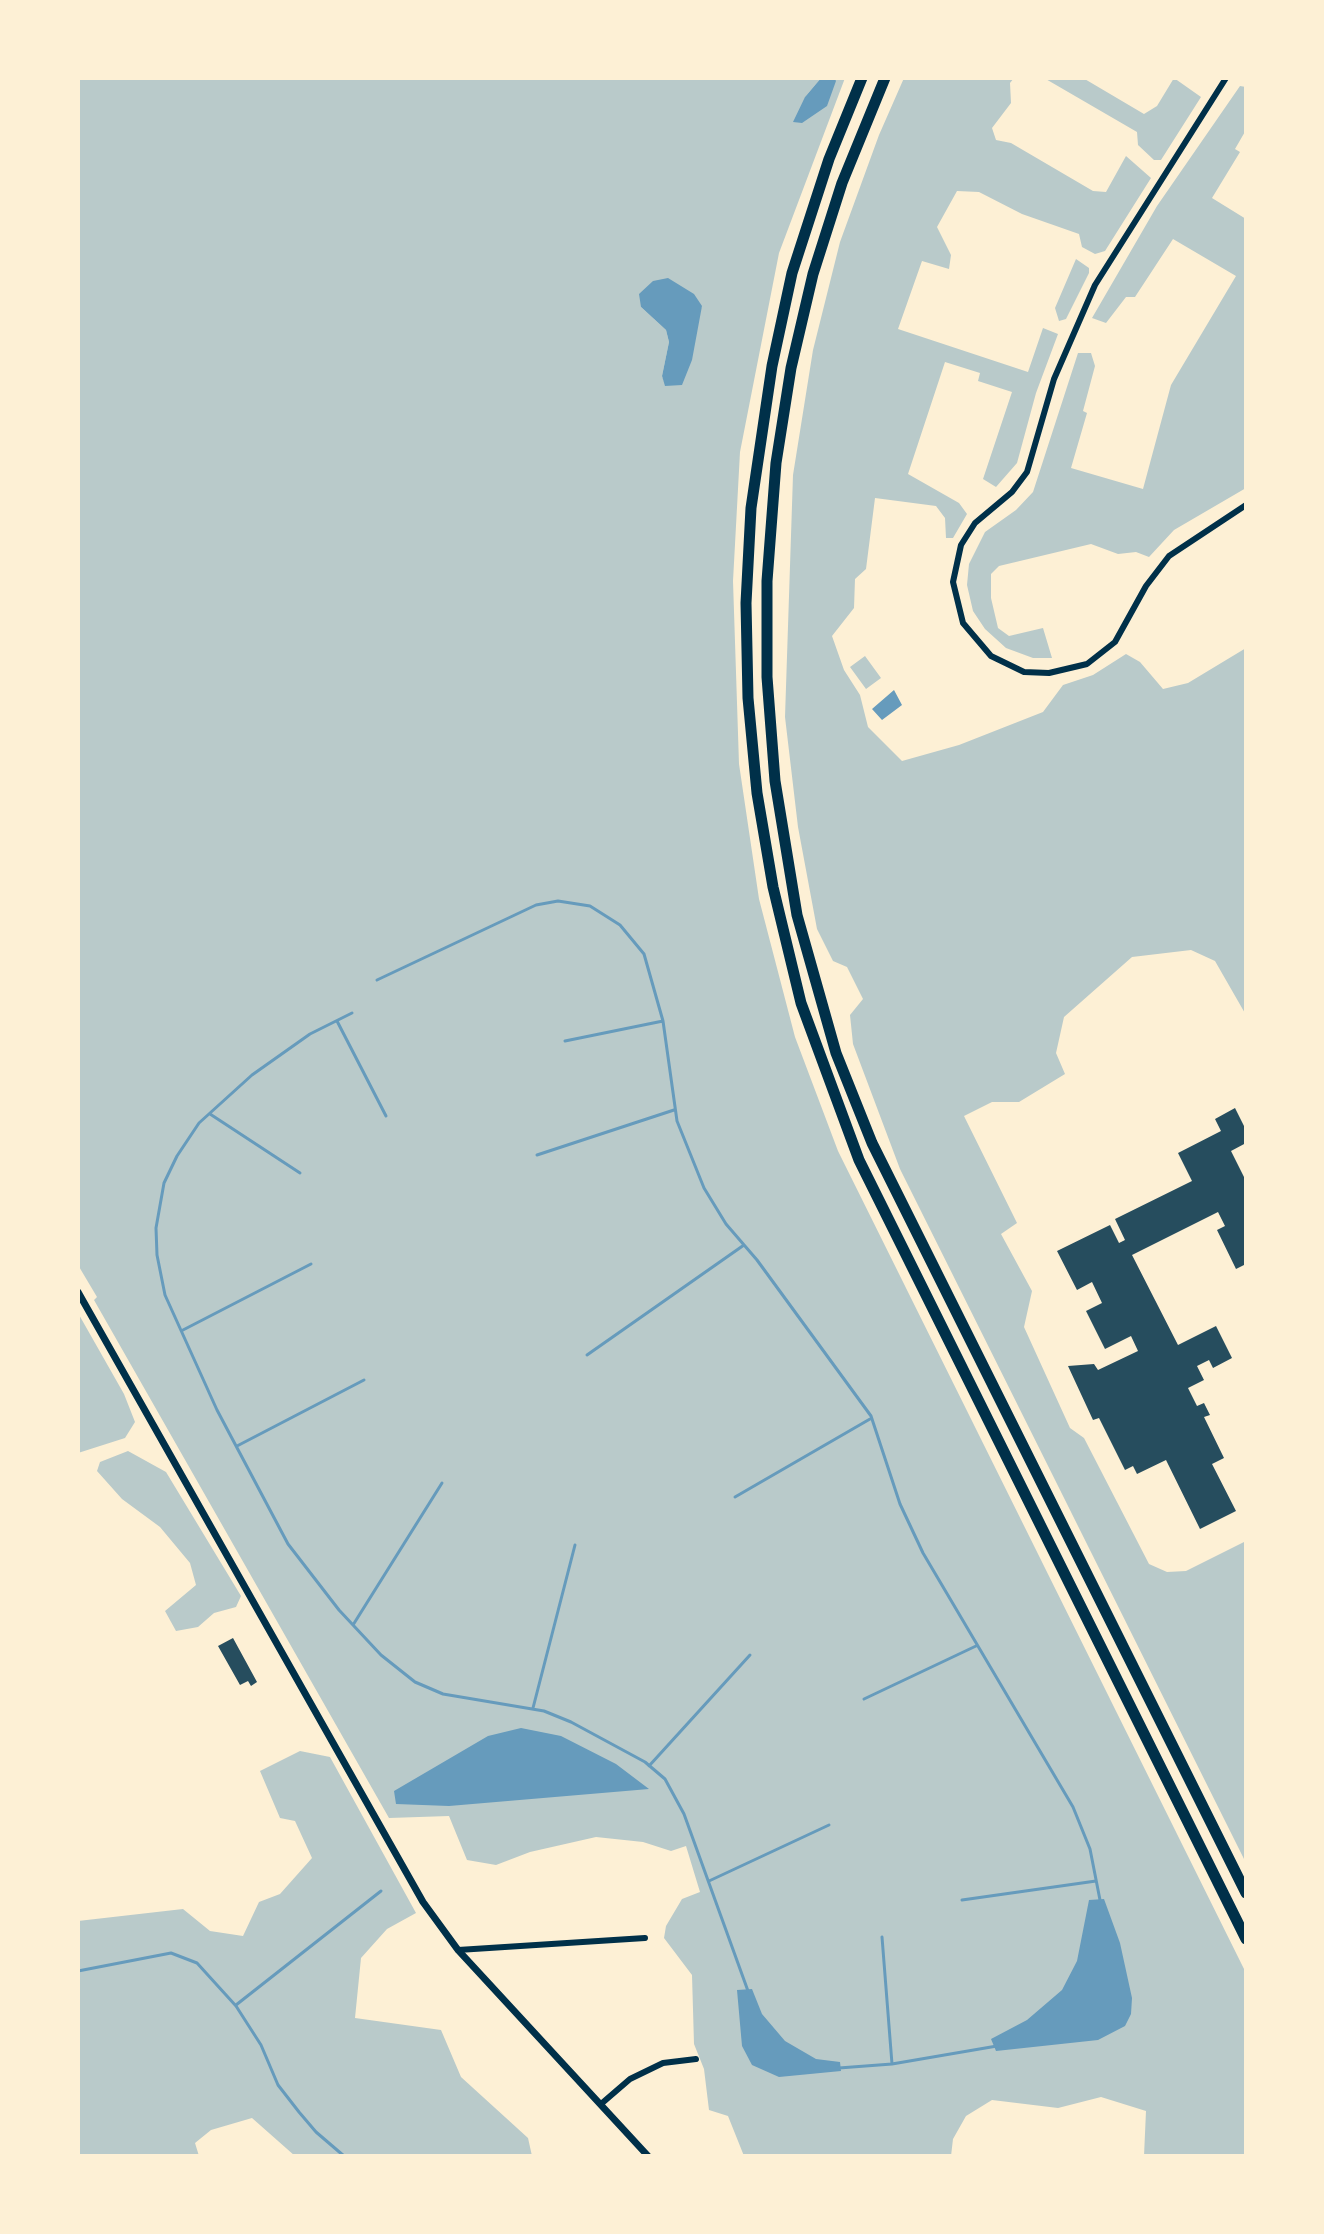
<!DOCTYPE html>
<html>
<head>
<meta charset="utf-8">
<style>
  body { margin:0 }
  #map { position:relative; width:1324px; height:2234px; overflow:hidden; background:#fdf0d5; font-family:Overpass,sans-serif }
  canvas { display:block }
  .frame { position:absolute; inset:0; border:80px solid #fdf0d5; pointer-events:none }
</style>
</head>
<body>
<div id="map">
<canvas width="1324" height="2234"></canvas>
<div class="frame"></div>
</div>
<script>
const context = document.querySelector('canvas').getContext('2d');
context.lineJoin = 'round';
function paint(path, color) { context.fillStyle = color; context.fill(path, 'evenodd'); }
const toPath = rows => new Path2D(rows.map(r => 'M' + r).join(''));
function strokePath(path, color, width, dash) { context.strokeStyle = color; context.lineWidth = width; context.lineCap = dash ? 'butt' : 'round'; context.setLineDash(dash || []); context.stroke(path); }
const green = toPath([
  [78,78,821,78,805,97,836,81,835,78,845,78,779,253,740,452,733,581,739,764,759,899,795,1037,838,1151,1246,1973,1246,2156,1144,2156,1146,2111,1101,2097,1058,2108,992,2100,966,2116,953,2139,951,2156,744,2156,728,2116,709,2110,704,2069,694,2044,692,1975,664,1938,666,1926,682,1899,700,1892,686,1846,671,1851,643,1842,596,1837,530,1852,496,1865,467,1860,449,1816,389,1818,94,1300,97,1297,78,1265],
  [702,306,666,386,662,376,669,342,666,330,641,307],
  [904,78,1014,78,1010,83,1011,103,992,128,996,140,1011,143,1093,191,1106,192,1126,156,1151,178,1105,251,1095,254,1082,247,1079,234,1022,214,979,192,957,191,937,227,951,255,949,269,922,261,898,329,1028,372,1043,328,1058,334,1036,393,1017,463,996,487,983,479,1012,392,978,381,980,373,945,362,908,474,959,503,967,514,953,538,946,538,945,518,936,506,875,498,866,569,855,579,854,608,832,636,844,670,860,695,868,727,902,761,959,745,1043,712,1063,685,1093,675,1126,654,1140,662,1163,689,1188,683,1246,648,1246,1015,1215,961,1191,950,1132,957,1064,1017,1056,1053,1065,1074,1019,1102,992,1102,964,1116,1017,1223,1001,1234,1032,1291,1024,1327,1070,1428,1084,1438,1149,1564,1167,1572,1186,1571,1246,1541,1246,1863,900,1169,853,1044,850,1015,863,999,847,967,833,961,817,929,798,827,785,717,793,475,813,350,840,242,879,135],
  [1044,78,1083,78,1144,114,1157,106,1174,78,1201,97,1161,160,1154,160,1138,145,1137,132],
  [1240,86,1246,87,1246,130,1235,149,1240,152,1212,198,1246,219,1246,488,1174,530,1149,557,1136,552,1118,554,1091,544,999,566,991,574,991,598,998,628,1009,636,1043,628,1052,658,1033,658,1006,648,985,629,973,611,967,585,969,564,985,532,1016,510,1033,492,1078,353,1091,353,1095,366,1083,411,1087,413,1071,468,1143,489,1171,385,1236,276,1173,239,1135,297,1126,297,1106,323,1092,318,1157,206],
  [1076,259,1089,268,1089,273,1066,319,1059,321,1055,308],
  [865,656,881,678,866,689,850,667],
  [78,1313,124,1394,135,1422,125,1438,78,1453],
  [128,1451,166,1472,241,1596,236,1607,214,1613,198,1627,176,1631,165,1611,196,1585,190,1563,160,1527,122,1499,97,1471,100,1462],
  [300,1751,330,1757,416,1913,387,1929,361,1958,355,2018,441,2030,461,2077,528,2138,532,2156,295,2156,252,2118,211,2130,195,2143,199,2156,78,2156,78,1921,183,1909,210,1931,243,1936,259,1902,280,1894,312,1858,295,1821,280,1818,260,1771]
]);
const water = toPath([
  [821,78,835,78,836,81,827,106,802,123,793,122,805,97],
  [668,278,694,294,702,306,692,360,682,385,665,386,662,376,669,342,666,330,641,307,639,294,653,281],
  [894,690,902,705,882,720,872,709],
  [521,1728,561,1736,616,1764,649,1789,449,1806,396,1804,394,1791,488,1736],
  [1104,1899,1120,1943,1132,1998,1131,2014,1125,2026,1098,2040,996,2051,991,2039,1027,2020,1062,1990,1077,1961,1089,1900],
  [752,1989,762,2014,785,2041,816,2059,840,2062,841,2071,779,2077,752,2065,742,2046,737,1990]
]);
const stream = toPath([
  [377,980,536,905,558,901,590,906,620,925,644,954,663,1021,677,1121,704,1188,726,1224,757,1260,871,1416,900,1504,923,1553,1073,1807,1090,1849,1100,1900],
  [352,1013,310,1034,252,1075,199,1123,177,1156,164,1183,156,1228,157,1255,165,1295,217,1410,288,1544,339,1610,381,1655,415,1682,443,1694,544,1711,571,1722,645,1762,665,1779,684,1814,748,1991],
  [337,1021,386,1116],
  [565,1041,663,1021],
  [210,1114,300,1173],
  [537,1155,674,1110],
  [183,1330,311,1264],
  [587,1355,744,1245],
  [237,1446,364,1380],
  [735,1497,870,1419],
  [353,1625,442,1483],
  [864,1699,976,1646],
  [533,1708,575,1545],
  [649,1766,750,1655],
  [709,1881,829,1825],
  [962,1900,1096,1881],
  [882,1937,892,2064],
  [78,1971,171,1953,197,1963,236,2006,261,2045,278,2085,299,2112,316,2132,344,2156],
  [236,2005,381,1891],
  [839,2068,892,2064,997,2046]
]);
const building = toPath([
  [1235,1108,1246,1130,1246,1143,1231,1151,1246,1181,1246,1264,1236,1269,1217,1230,1225,1226,1218,1212,1132,1255,1178,1345,1216,1326,1232,1358,1213,1368,1209,1360,1197,1366,1204,1380,1188,1388,1197,1406,1204,1403,1210,1415,1204,1417,1224,1458,1212,1464,1236,1511,1200,1529,1166,1460,1137,1474,1133,1466,1125,1470,1099,1418,1093,1420,1068,1366,1094,1364,1098,1370,1138,1351,1131,1336,1105,1349,1086,1311,1102,1303,1092,1282,1077,1290,1057,1251,1110,1225,1119,1243,1125,1240,1115,1219,1192,1181,1178,1153,1221,1131,1215,1119],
  [233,1638,257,1682,251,1686,248,1681,240,1685,218,1646]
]);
const minor = toPath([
  [1226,78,1095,285,1054,379,1027,472,1012,492,975,523,961,545,953,582,963,623,991,656,1024,672,1049,673,1087,664,1115,642,1146,586,1169,556,1246,505],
  [458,1950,645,1938],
  [601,2104,630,2079,663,2063,696,2059]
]);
const tertiary = toPath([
  [78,1292,423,1902,458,1950,648,2156]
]);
const motorway = toPath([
  [862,78,829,159,792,273,772,366,751,508,746,603,748,698,757,793,773,887,801,1003,859,1160,1246,1939],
  [885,78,842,183,813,274,791,368,776,463,767,581,767,677,775,781,797,915,836,1053,872,1143,1246,1893]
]);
paint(green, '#b9caca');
paint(water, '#669bbc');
strokePath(stream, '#669bbc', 3);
paint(building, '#264d5e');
strokePath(minor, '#003049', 6);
strokePath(tertiary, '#003049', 7);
strokePath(motorway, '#003049', 11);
</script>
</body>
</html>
